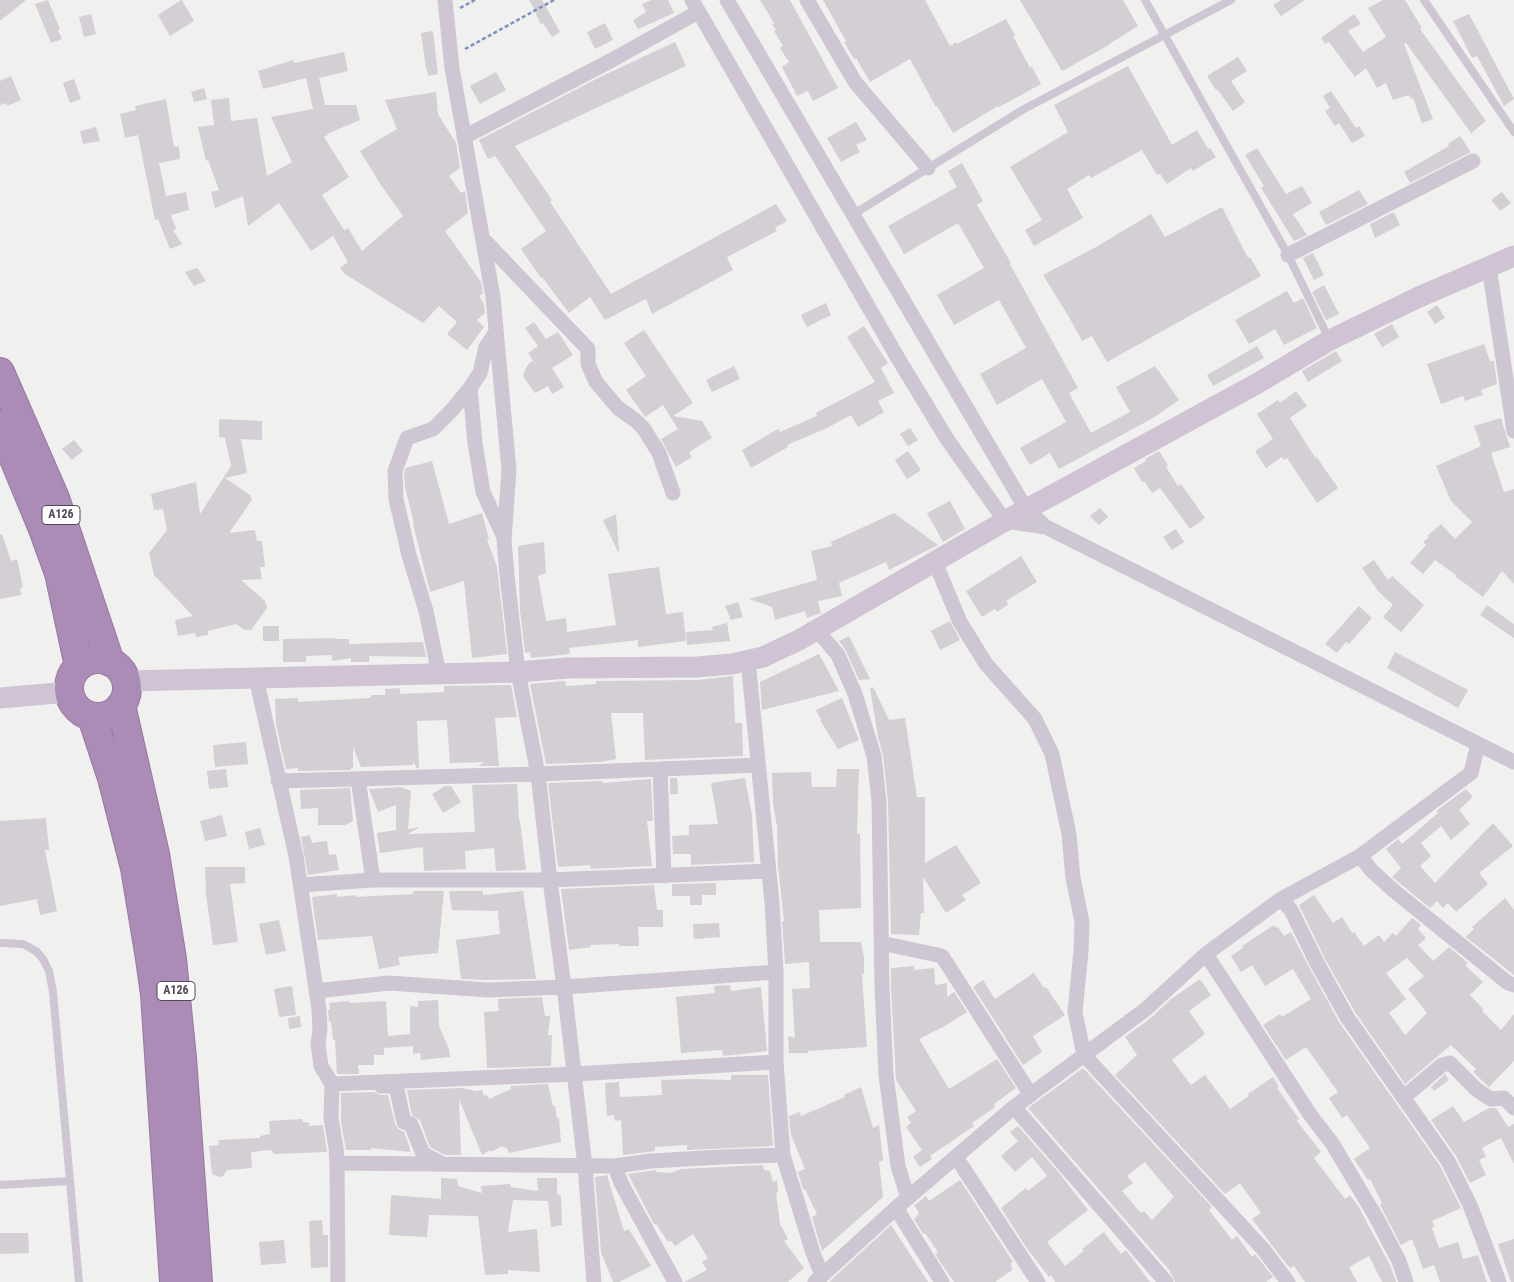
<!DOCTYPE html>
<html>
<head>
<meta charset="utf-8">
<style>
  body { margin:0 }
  canvas { display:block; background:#f0f0ee }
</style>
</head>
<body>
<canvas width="1514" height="1282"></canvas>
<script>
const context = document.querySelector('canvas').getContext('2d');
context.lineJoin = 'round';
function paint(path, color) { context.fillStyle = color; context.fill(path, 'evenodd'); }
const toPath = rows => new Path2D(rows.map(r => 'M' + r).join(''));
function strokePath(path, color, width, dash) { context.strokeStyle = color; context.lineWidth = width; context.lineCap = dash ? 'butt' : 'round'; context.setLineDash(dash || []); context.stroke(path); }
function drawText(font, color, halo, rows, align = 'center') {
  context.font = font + ' "Roboto Condensed",sans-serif'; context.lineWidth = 4.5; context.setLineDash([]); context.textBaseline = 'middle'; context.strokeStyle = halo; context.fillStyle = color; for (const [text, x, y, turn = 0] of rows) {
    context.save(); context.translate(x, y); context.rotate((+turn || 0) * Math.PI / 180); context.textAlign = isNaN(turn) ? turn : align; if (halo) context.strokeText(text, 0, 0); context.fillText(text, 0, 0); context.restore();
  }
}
const building = toPath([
  [0,0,26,0,0,21],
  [48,0,60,29,58,30,62,39,51,43,35,4],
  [181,0,182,0,194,21,170,36,158,15],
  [529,0,542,0,560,32,552,37,543,23,541,24,536,14,537,14],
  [651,0,668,0,674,13,638,29,633,20,646,12,642,4],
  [760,0,790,0,838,88,813,101,808,91,797,96,782,67,789,62,780,48,783,46,774,31,776,30,772,24,774,23],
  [823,0,925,0,950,46,956,42,957,44,1006,19,1015,35,1013,36,1030,68,1032,67,1041,84,999,107,998,106,953,133,937,106,936,107,910,59,870,82,856,58,854,59,844,42,846,41],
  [1020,0,1123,0,1138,26,1109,44,1109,45,1062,71],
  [1281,0,1305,0,1281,16,1273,5],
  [1383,0,1405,0,1422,28,1420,29,1486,121,1471,133,1406,43,1404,44,1433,119,1422,123,1413,98,1411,99,1409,95,1393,100,1386,83,1377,88,1366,68,1355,77,1329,42,1325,44,1321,38,1354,14,1361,24,1348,31,1363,52,1386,37,1368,8],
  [91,14,96,34,84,37,79,17],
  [1469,14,1514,99,1504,106,1477,56,1472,58,1453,21],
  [605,23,613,40,595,49,587,32],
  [433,31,438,74,428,76,427,69,426,69,421,33],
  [675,42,686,66,515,146,552,200,550,202,611,294,776,204,787,221,775,228,777,231,727,257,733,270,652,314,646,299,605,320,590,297,569,313,542,277,541,278,521,249,546,231,495,156,488,159,479,140,600,77],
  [344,52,348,71,319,78,325,105,356,105,360,120,327,134,328,135,324,137,349,177,322,195,344,230,348,228,362,251,403,216,381,185,360,151,397,129,385,100,436,92,438,114,456,143,460,168,449,176,461,193,465,191,468,213,445,231,481,282,483,293,479,296,484,304,485,313,477,320,484,327,467,350,447,334,457,322,439,306,423,323,345,274,340,268,348,262,333,236,311,251,279,203,248,226,243,196,215,208,211,192,219,190,208,160,206,161,198,127,214,125,211,100,229,98,231,121,257,118,267,176,292,162,271,117,313,109,306,78,263,89,258,71,293,60,294,63],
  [1238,57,1247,71,1231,81,1245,102,1233,111,1217,89,1216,90,1207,76],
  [1128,66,1172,145,1197,130,1208,149,1210,148,1216,157,1193,171,1191,168,1167,184,1160,174,1157,175,1142,150,1091,178,1089,175,1067,189,1083,218,1034,246,1025,230,1042,220,1010,167,1068,132,1054,105],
  [496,72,506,90,480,104,470,86],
  [11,76,21,100,7,106,6,103,0,105,0,81],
  [74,79,81,99,70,103,63,83],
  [204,88,207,99,194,102,191,92],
  [1331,91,1356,128,1359,126,1365,136,1352,143,1339,123,1335,126,1325,111,1330,108,1323,96],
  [166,99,174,147,179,146,180,159,159,163,166,196,186,192,189,210,171,215,176,229,173,230,182,244,170,249,158,219,155,220,138,135,125,138,120,114,136,110,135,106],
  [856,122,867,140,856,145,860,152,841,162,827,138],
  [96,127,100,141,83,144,80,131],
  [1460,136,1471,152,1410,183,1404,172,1449,146,1448,144],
  [1257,148,1286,194,1302,186,1312,203,1293,214,1307,235,1294,241,1261,188,1264,186,1245,155],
  [962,163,983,201,977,205,1011,263,1010,264,1078,388,1069,393,1091,433,1130,412,1116,387,1155,366,1179,400,1153,418,1059,469,1050,453,1030,465,1020,448,1066,422,1042,379,997,405,980,374,1026,348,999,300,954,325,937,295,984,268,958,223,904,254,888,226,957,187,948,171],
  [1359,190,1368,204,1326,225,1319,212],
  [1502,192,1511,203,1500,211,1491,200],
  [1222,207,1248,258,1250,257,1261,276,1107,362,1092,336,1082,341,1069,317,1043,275,1096,247,1151,214,1165,237],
  [1394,212,1400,225,1375,238,1370,224],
  [1313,253,1324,275,1314,280,1303,258],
  [197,268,206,281,194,286,185,272],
  [1324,285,1339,314,1326,320,1312,292],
  [1287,291,1294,303,1303,298,1317,328,1284,345,1275,329,1249,344,1235,320],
  [826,303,831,315,807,327,801,315],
  [1437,305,1445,318,1435,324,1427,312],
  [534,322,546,339,558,332,573,355,552,368,564,387,552,394,548,386,535,393,523,376,525,370,529,363,533,361,528,353,538,346,525,328],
  [1392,324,1399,337,1382,347,1374,334],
  [864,326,888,363,881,368,894,393,878,401,884,412,858,427,851,415,825,429,787,445,788,447,751,468,742,450,778,429,780,432,817,416,816,413,875,382,847,337],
  [644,330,693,403,673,416,702,421,712,438,689,452,692,457,676,467,661,439,678,429,663,405,645,417,626,390,646,376,624,343],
  [1484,344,1490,361,1494,361,1497,384,1481,390,1483,395,1465,401,1463,396,1441,404,1427,364],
  [1257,346,1264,358,1213,386,1207,375],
  [1336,351,1342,361,1308,382,1302,371],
  [734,366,740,379,712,392,706,380],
  [1296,391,1307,406,1290,418,1316,459,1316,456,1338,488,1317,503,1287,458,1284,460,1282,457,1266,468,1255,451,1273,439,1257,414,1278,400,1280,403],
  [1501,418,1510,447,1491,453,1504,492,1514,489,1514,584,1502,571,1483,597,1455,576,1456,575,1435,560,1423,574,1410,563,1426,545,1423,542,1429,537,1427,536,1441,524,1455,539,1472,522,1451,501,1436,466,1481,446,1474,426],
  [219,419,262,421,262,440,241,439,247,473,225,478,250,495,252,500,229,533,255,530,257,541,262,541,265,567,260,567,262,579,241,580,265,601,267,608,251,630,244,630,236,624,208,631,208,635,196,637,195,633,178,636,175,620,193,616,154,575,149,553,167,530,163,509,154,510,151,494,196,482,200,514,231,466,225,438,219,437],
  [910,428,918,440,908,446,900,434],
  [74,440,83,451,72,460,62,449],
  [908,451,921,470,907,479,895,460],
  [1159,451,1168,465,1166,467,1178,486,1181,484,1205,518,1190,529,1160,488,1152,493,1144,481,1142,482,1134,468,1146,461,1145,459],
  [432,461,449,524,482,513,489,539,487,540,497,567,507,654,472,658,464,581,430,592,413,524,414,524,405,487,404,472,406,468],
  [950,501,965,529,943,542,927,513],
  [1100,508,1108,517,1099,525,1090,516],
  [894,513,938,545,889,570,886,562,839,583,842,596,818,601,821,613,807,618,805,611,775,620,772,607,749,599,817,580,811,551,832,546,831,542],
  [616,514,619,552,618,552,603,520],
  [1176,529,1184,542,1172,550,1163,537],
  [2,534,11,561,17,559,23,587,20,588,21,595,0,599,0,535],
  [544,542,546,573,538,576,546,621,566,618,567,632,616,625,608,574,659,567,666,614,683,612,686,641,638,647,638,640,569,648,570,654,531,658,530,652,525,653,520,610,518,546],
  [1021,556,1037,582,1006,601,1009,604,997,612,995,609,982,617,966,591],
  [1374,560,1388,580,1392,576,1424,605,1401,632,1383,617,1393,605,1378,591,1362,568],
  [738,602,743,617,731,620,725,606],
  [1487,605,1514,624,1514,638,1480,615],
  [1359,606,1372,618,1349,644,1346,642,1337,653,1325,644],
  [950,621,960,640,940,650,931,631],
  [727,623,730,641,687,645,686,632,713,630,712,627],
  [263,626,279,626,279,641,263,641],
  [849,636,870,679,859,680,846,651,839,641],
  [335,638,335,639,349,639,349,644,423,642,426,657,369,656,369,662,351,662,351,658,332,661,332,655,306,656,306,662,283,662,283,639],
  [1395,652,1468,690,1458,708,1387,668],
  [819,654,839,691,762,710,760,682],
  [733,676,735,723,742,723,743,756,645,760,643,713,611,713,616,759,601,762,546,764,530,684,565,681,566,686,596,684,596,681,697,680],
  [511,685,517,717,495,718,499,766,478,766,485,762,450,763,447,720,417,721,419,768,417,768,413,762,413,765,361,767,353,747,353,768,351,768,351,770,298,771,298,768,286,769,276,724,275,699,298,698,298,702,371,698,371,695,385,695,385,689,400,688,400,694,444,692,444,686],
  [873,687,889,720,905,718,917,797,925,797,925,863,956,845,981,883,962,895,966,900,946,913,923,877,924,913,921,913,919,935,891,934,888,801,883,755,878,737,870,688],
  [842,698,859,740,838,749,820,720,821,720,816,710],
  [246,742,248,764,215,767,213,745],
  [226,769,228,787,209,789,207,771],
  [837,769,859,769,857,834,860,833,861,908,819,910,820,942,861,942,864,957,864,974,862,974,867,1047,808,1051,808,1053,789,1053,788,1036,795,1038,792,989,810,988,809,962,785,964,782,921,784,921,778,866,777,826,773,804,772,773,811,772,812,787,836,787],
  [670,778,677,778,678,794,670,794],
  [745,778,752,815,754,862,691,865,691,854,673,854,672,836,689,835,689,825,718,824,711,783],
  [651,779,653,821,647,821,652,866,591,869,590,865,558,867,548,783,603,781,603,783],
  [517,784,519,820,520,820,526,870,496,871,494,848,465,851,466,869,424,871,423,847,380,853,377,833,396,830,396,805,378,812,369,789,400,787,411,791,408,829,420,827,408,834,475,832,472,785],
  [445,786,451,786,461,802,443,813,432,794],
  [350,788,353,821,345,825,318,825,318,808,301,809,300,790],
  [1466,789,1473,797,1459,810,1470,824,1451,840,1441,826,1421,843,1431,856,1420,866,1435,883,1493,823,1513,846,1479,873,1488,884,1456,912,1448,903,1443,908,1437,901,1430,908,1392,877,1401,868,1386,849,1398,839,1402,844,1438,813,1436,811],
  [222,815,227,836,205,841,200,821],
  [46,818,49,850,45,850,57,911,40,915,37,899,0,906,0,821],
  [260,828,265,845,249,849,245,832],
  [310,835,312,843,327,841,329,855,336,854,339,870,308,875,301,837],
  [205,867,245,867,245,883,230,884,238,942,213,945,206,894],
  [716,883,716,895,702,895,702,905,690,905,690,896,672,896,672,884],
  [654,885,657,910,663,910,663,927,638,927,639,946,619,946,619,944,590,945,591,947,569,950,561,889],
  [413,891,444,891,438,953,398,957,400,965,379,969,372,936,318,940,312,897,337,894,337,897,356,895,356,897,413,894],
  [449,891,483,891,483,895,523,891,536,979,485,980,461,979,456,940,500,934,498,911,452,910],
  [1314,895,1333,923,1342,917,1352,933,1354,932,1364,946,1379,935,1384,942,1393,933,1396,936,1412,918,1421,925,1418,929,1426,938,1418,945,1433,961,1449,947,1468,963,1465,965,1483,982,1470,995,1484,1010,1482,1011,1501,1030,1514,1014,1514,1061,1489,1087,1473,1072,1476,1069,1451,1045,1405,1084,1355,1012,1325,959,1299,905],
  [1407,958,1424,976,1408,989,1427,1013,1405,1035,1389,1013,1406,999,1386,973],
  [1505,898,1514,910,1514,975,1466,937,1474,929,1472,927],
  [279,920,286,951,266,955,259,924],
  [719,923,720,937,694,939,693,924],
  [1274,925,1276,928,1278,927,1284,936,1291,932,1309,967,1339,1022,1440,1166,1461,1208,1432,1221,1435,1226,1432,1228,1439,1248,1458,1242,1463,1259,1478,1255,1487,1282,1440,1282,1434,1265,1423,1269,1412,1239,1401,1245,1380,1205,1382,1203,1370,1179,1368,1180,1354,1159,1370,1148,1347,1115,1342,1118,1329,1098,1338,1092,1306,1047,1286,1060,1263,1025,1280,1014,1282,1017,1311,999,1293,969,1265,986,1252,965,1241,972,1231,956,1243,948,1242,946],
  [914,966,914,970,934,968,935,985,947,983,947,997,954,992,967,1012,945,1026,919,1039,949,1089,997,1059,1016,1088,994,1104,995,1107,972,1123,974,1126,930,1156,932,1159,920,1167,913,1157,922,1150,906,1127,911,1123,907,1117,916,1111,896,1080,891,986,891,968],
  [1034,973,1044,988,1046,987,1065,1015,1033,1036,1042,1052,1023,1065,973,987,983,980,995,999],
  [1200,979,1211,995,1189,1011,1205,1034,1172,1060,1191,1085,1205,1075,1230,1109,1249,1096,1248,1094,1273,1077,1279,1087,1277,1088,1299,1119,1297,1121,1321,1152,1314,1158,1345,1199,1350,1195,1358,1206,1390,1265,1396,1282,1382,1282,1369,1256,1349,1267,1357,1282,1305,1282,1294,1266,1291,1268,1288,1266,1252,1219,1261,1213,1240,1183,1225,1194,1115,1075,1137,1055,1125,1037,1152,1017,1171,999],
  [730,985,731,991,761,987,767,1051,723,1056,722,1050,681,1053,676,997,715,993,714,986],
  [292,986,296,1015,279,1017,274,989],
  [542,997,545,1016,550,1016,548,1035,552,1035,551,1066,487,1068,484,1012,499,1011,498,999],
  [438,1000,439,1026,449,1049,450,1057,421,1060,420,1053,413,1054,413,1046,384,1048,384,1055,374,1055,374,1065,358,1065,359,1074,337,1074,335,1040,333,1040,331,1021,329,1022,328,1010,330,1009,329,1003,349,1001,350,1003,386,1001,388,1036,410,1034,410,1006,418,1007,418,1001],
  [300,1016,301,1027,289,1029,288,1018],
  [1083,1068,1212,1207,1209,1210,1232,1240,1237,1236,1252,1257,1255,1254,1273,1277,1266,1282,1175,1282,1170,1271,1028,1108],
  [1145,1162,1174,1197,1152,1220,1144,1211,1141,1213,1122,1191,1133,1183,1127,1176],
  [1445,1074,1449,1080,1434,1091,1431,1087],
  [731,1075,768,1075,773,1146,687,1150,687,1145,655,1147,655,1151,623,1155,621,1120,615,1121,614,1115,607,1116,605,1083,619,1082,620,1097,662,1095,661,1080,694,1079,731,1080],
  [548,1084,553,1106,555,1106,557,1118,559,1118,561,1142,509,1153,506,1147,504,1148,503,1146,490,1152,490,1150,482,1155,459,1099,461,1155,445,1155,430,1147,420,1120,412,1115,407,1090,461,1088,477,1091,482,1090,484,1096,487,1095,489,1099,511,1089,511,1086],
  [861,1087,873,1128,879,1125,883,1160,879,1162,883,1197,822,1251,812,1217,817,1214,805,1189,803,1189,798,1172,805,1169,791,1135,789,1116,800,1112,801,1116,845,1097,844,1095],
  [374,1092,381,1095,388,1095,395,1124,398,1129,404,1132,410,1148,410,1152,371,1148,371,1150,346,1150,341,1123,341,1093],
  [1453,1106,1464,1122,1489,1108,1496,1108,1508,1127,1514,1124,1514,1164,1501,1138,1482,1148,1486,1157,1479,1160,1486,1175,1470,1183,1456,1156,1431,1120],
  [302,1119,303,1122,309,1123,309,1126,323,1125,327,1152,274,1154,271,1150,251,1152,252,1168,227,1170,223,1176,219,1177,212,1174,209,1146,219,1145,218,1140,260,1138,260,1136,270,1134,269,1121],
  [1018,1126,1060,1174,1088,1210,1047,1242,1065,1266,1084,1251,1082,1249,1104,1232,1121,1254,1126,1250,1150,1282,1055,1282,1051,1275,1049,1277,1028,1250,1001,1208,1026,1188,1028,1191,1047,1176,1032,1157,1015,1172,1001,1156,1018,1141,1010,1132],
  [763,1165,764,1170,770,1171,773,1182,777,1180,778,1192,776,1193,780,1224,788,1239,784,1241,804,1268,788,1282,684,1282,707,1270,702,1262,708,1258,693,1234,675,1246,671,1241,668,1242,656,1224,654,1224,628,1174,656,1170,656,1172,671,1173,681,1169],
  [607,1175,624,1231,629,1229,651,1266,619,1282,613,1282,601,1252,595,1177],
  [441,1178,457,1179,458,1186,482,1193,481,1186,510,1184,511,1187,538,1191,537,1178,557,1178,557,1194,561,1195,562,1225,551,1227,548,1201,513,1200,508,1232,537,1229,540,1272,508,1270,508,1274,485,1275,478,1216,429,1215,427,1237,389,1235,391,1195,441,1199],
  [960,1180,1013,1262,1011,1263,1012,1270,995,1282,954,1282,935,1254,938,1252,925,1233,923,1234,914,1219,919,1213,914,1205,917,1203,926,1196,929,1201],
  [322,1220,323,1235,328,1235,328,1267,311,1268,309,1221],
  [891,1225,928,1282,829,1282],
  [0,1233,28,1233,29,1253,0,1254],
  [1514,1239,1514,1282,1511,1282,1498,1244],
  [284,1240,286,1263,261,1265,259,1242]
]);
const path = toPath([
  [460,8,475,0],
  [465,49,554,0]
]);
const lane = toPath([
  [1145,0,1288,255,1329,339],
  [1424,0,1514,132],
  [852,215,1024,109,1231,0],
  [0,943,23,944,36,951,43,959,49,971,53,992,79,1282],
  [0,1185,70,1181]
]);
const street = toPath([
  [445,0,452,68,493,297,509,470,504,540,507,575,518,672,538,774,550,880,564,987,585,1166,594,1282],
  [692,0,899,360,947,439,1005,521,1046,527],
  [727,0,1026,509,1046,527,1514,762],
  [807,0,855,82,928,168],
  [464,137,612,60,698,12],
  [483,239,588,349,588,364,596,382,618,408,635,420,644,429,659,453,673,493],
  [1288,255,1473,161],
  [1489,267,1514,431],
  [470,388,475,443,483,492,504,537],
  [935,562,960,622,986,664,1035,719,1052,754,1069,834,1073,878,1082,922,1081,951,1075,1012,1084,1055,1263,1249,1288,1282],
  [817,630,838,655,855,694,874,756,879,801,882,986,886,1075,898,1166,908,1198],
  [748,660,772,903,776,972,776,1062,783,1155,813,1253,822,1275],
  [439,674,426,611,409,555,396,499,395,471,407,438,433,429,452,410,470,388,480,373,486,347,496,332],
  [256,678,296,856,319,1009,320,1029,318,1044,321,1066,332,1084,331,1118,336,1148,337,1163,338,1282],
  [660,769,664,876],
  [358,779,373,880],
  [278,781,538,774,758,765],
  [1360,856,1372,871,1393,890,1508,983,1514,985],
  [301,885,373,880,550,880,769,871],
  [1281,899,1291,910,1317,963,1347,1017,1448,1161,1470,1205,1499,1282],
  [881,943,942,956,1031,1095],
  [1206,954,1311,1116,1332,1143,1376,1217,1399,1261,1406,1282],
  [316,991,389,983,488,990,564,987,776,972],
  [332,1084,575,1074,776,1062],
  [381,1086,396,1086,404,1122,411,1124,423,1154,439,1162],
  [1404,1097,1442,1065,1450,1063,1477,1090,1491,1099,1504,1098,1514,1108],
  [1014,1107,1166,1282],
  [956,1157,1038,1282],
  [337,1163,615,1166,651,1161,721,1157,783,1155],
  [615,1166,621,1183,675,1282],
  [896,1208,942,1282],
  [815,1282,896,1208,1014,1107,1146,1009,1206,954,1281,899,1360,856,1471,773,1478,744]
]);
const secondary = toPath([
  [126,681,518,672,567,668,697,667,732,664,763,657,799,640,1005,521,1258,383,1330,340,1419,297,1514,256],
  [0,698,69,692]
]);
const highway = toPath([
  [0,372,55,498,110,662],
  [0,425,43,529,59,573,79,666],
  '69 688a29 29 0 1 1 58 0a29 29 0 1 1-58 0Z',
  [121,705,155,854,172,959,182,1058,198,1282],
  [92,717,112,778,135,868,149,952,155,994,174,1282]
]);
const shields = [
  [61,515,38],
  [176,991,38]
];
const shieldNames = [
  ["A126",61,515],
  ["A126",176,991]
];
paint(building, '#d4ced5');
strokePath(highway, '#9677a2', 30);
strokePath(path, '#7e92c2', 2.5, [4, 2.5]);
strokePath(lane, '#cfc6d3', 8);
strokePath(street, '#cfc6d3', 15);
strokePath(secondary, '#cfc3d4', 21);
strokePath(highway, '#aa8cb6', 28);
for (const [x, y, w] of shields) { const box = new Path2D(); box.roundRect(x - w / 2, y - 9.5, w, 19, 4); context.fillStyle = '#fff'; context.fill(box); strokePath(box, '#534859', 1); }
drawText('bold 12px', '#534859', null, shieldNames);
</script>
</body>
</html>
